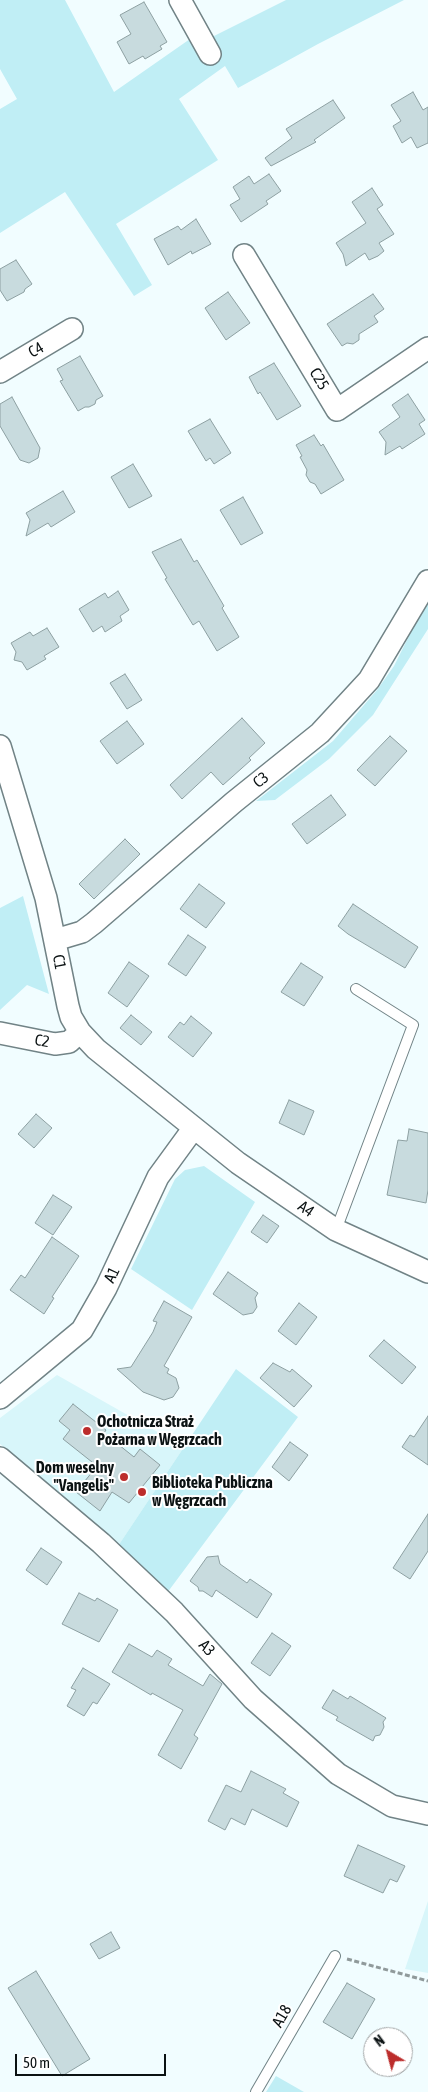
<!DOCTYPE html>
<html>
<head>
<meta charset="utf-8">
<style>
  body { margin:0 }
  #map { position:relative; width:428px; height:2092px; overflow:hidden; background:#f1fdff; font-family:"Asap Condensed",sans-serif }
  canvas { display:block }
  .north { position:absolute; left:363px; top:2027px; width:50px; height:50px; box-sizing:border-box; background:#fff; border:1px solid #9da0a1; border-radius:50%; rotate:323deg; font-size:14px; font-weight:700; line-height:20px; text-align:center; color:#0b1213 }
  .north::after { content:''; display:block; margin:auto; width:18px; height:22px; background:#bc2d2c; clip-path:polygon(50% 0,100% 100%,50% 72%,0 100%) }
  .scale { position:absolute; left:15px; top:2054px; width:151px; height:22px; box-sizing:border-box; border:2px solid #0b1213; border-top:0; padding-left:6px; font-size:15px; line-height:18px; white-space:nowrap; color:#0b1213; -webkit-text-stroke:4px #fff; paint-order:stroke }
</style>
</head>
<body>
<div id="map">
<canvas width="428" height="2092"></canvas>
<div class="north">N</div>
<div class="scale">50 m</div>
</div>
<script>
const context = document.querySelector('canvas').getContext('2d');
context.lineJoin = 'round';
function paint(path, color) { context.fillStyle = color; context.fill(path, 'evenodd'); }
const toPath = rows => new Path2D(rows.map(r => 'M' + r).join(''));
function strokePath(path, color, width, dash) { context.strokeStyle = color; context.lineWidth = width; context.lineCap = dash ? 'butt' : 'round'; context.setLineDash(dash || []); context.stroke(path); }
function drawText(font, color, halo, rows, align = 'center') {
  context.font = font + ' "Asap Condensed",sans-serif'; context.lineWidth = 4; context.setLineDash([]); context.textBaseline = 'middle'; context.strokeStyle = halo; context.fillStyle = color; for (const [text, x, y, turn = 0] of rows) {
    context.save(); context.translate(x, y); context.rotate((+turn || 0) * Math.PI / 180); context.textAlign = isNaN(turn) ? turn : align; if (halo) context.strokeText(text, 0, 0); context.fillText(text, 0, 0); context.restore();
  }
}
const built = toPath([
  [57,1375,184,1447,118,1546,0,1444,0,1418],
  [428,1901,428,1973,405,1969]
]);
const green = toPath([
  [0,0,65,0,114,92,190,39,203,63,216,55,208,39,286,0,404,0,318,44,238,88,225,66,179,99,218,160,116,224,152,285,134,296,65,192,0,233,0,109,17,99,0,69],
  [428,598,428,629,373,715,329,759,275,800,256,801,333,741,377,690,394,666],
  [23,896,49,994,27,985,0,1010,0,908],
  [204,1166,255,1202,192,1310,131,1269,175,1179,185,1170],
  [236,1369,298,1417,167,1593,118,1546],
  [276,2076,304,2092,266,2092]
]);
const building = toPath([
  [144,2,167,42,160,46,162,49,145,59,143,56,129,64,117,42,131,34,120,15,144,2],
  [413,92,423,110,428,107,428,143,417,148,411,137,402,143,393,126,401,121,391,105,413,92],
  [333,100,345,118,314,140,316,142,271,166,265,158,292,138,286,129,333,100],
  [269,174,281,191,266,201,268,204,241,222,230,205,240,199,233,187,249,176,254,184,269,174],
  [372,188,383,205,377,209,394,234,379,243,384,251,378,256,369,260,365,253,346,266,343,254,336,243,366,223,352,202,372,188],
  [196,219,211,244,192,254,191,251,168,265,154,239,178,226,181,230,196,219],
  [16,260,32,284,25,289,24,292,7,301,0,290,0,269,16,260],
  [228,292,250,323,226,340,205,308,228,292],
  [373,294,384,309,374,316,378,322,359,334,359,340,353,344,347,343,342,346,327,324,373,294],
  [80,356,103,396,96,400,95,404,89,407,85,407,78,411,60,381,63,380,57,369,80,356],
  [274,363,301,406,277,420,260,392,258,394,249,377,274,363],
  [408,394,425,420,419,424,425,434,402,449,400,446,385,455,386,442,379,432,400,417,392,405,408,394],
  [12,397,40,448,38,458,29,463,20,460,0,426,0,404,12,397],
  [210,419,231,453,214,464,210,458,206,461,188,431,210,419],
  [314,435,321,446,323,444,344,480,321,494,315,484,310,482,306,475,307,470,300,457,302,456,296,445,314,435],
  [133,464,152,496,129,508,111,477,133,464],
  [63,491,75,512,51,527,48,523,26,536,30,520,26,513,63,491],
  [243,497,263,533,241,545,220,510,243,497],
  [181,539,194,562,197,560,224,606,222,608,239,637,217,651,199,621,193,625,165,579,167,578,152,552,181,539],
  [118,591,129,610,120,616,122,621,105,632,102,626,93,632,79,609,105,593,108,598,118,591],
  [47,628,59,647,44,656,46,659,27,670,22,662,14,660,16,652,11,643,30,632,33,636,47,628],
  [125,674,142,700,127,709,110,683,125,674],
  [242,718,265,743,249,758,251,760,223,785,211,772,182,799,170,785,242,718],
  [127,721,144,744,117,764,100,741,127,721],
  [390,736,407,751,375,786,357,770,390,736],
  [331,795,346,815,307,844,292,824,331,795],
  [125,839,140,854,94,899,79,884,125,839],
  [199,884,225,903,206,928,180,909,199,884],
  [353,904,418,947,405,968,348,934,338,926,353,904],
  [188,935,206,947,186,976,168,964,188,935],
  [129,962,149,976,127,1007,108,993,129,962],
  [301,963,323,977,304,1006,281,992,301,963],
  [131,1015,152,1032,141,1045,120,1028,131,1015],
  [191,1016,212,1033,193,1057,168,1037,180,1022,184,1025,191,1016],
  [289,1100,314,1111,304,1135,279,1123,289,1100],
  [36,1114,52,1128,34,1148,18,1134,36,1114],
  [409,1129,428,1133,428,1190,426,1203,387,1195,398,1140,407,1141,409,1129],
  [53,1195,72,1207,53,1235,35,1223,53,1195],
  [263,1215,279,1226,267,1243,251,1232,263,1215],
  [52,1237,79,1256,52,1297,54,1298,44,1314,10,1290,21,1275,25,1278,52,1237],
  [228,1272,258,1293,255,1298,257,1307,253,1313,243,1315,213,1294,228,1272],
  [164,1301,192,1317,164,1366,169,1369,167,1373,176,1378,179,1388,173,1397,164,1400,143,1392,117,1369,131,1367,153,1332,157,1322,153,1321,164,1301],
  [299,1303,317,1317,296,1345,278,1331,299,1303],
  [384,1340,416,1367,402,1384,369,1356,384,1340],
  [273,1363,290,1372,292,1369,312,1386,294,1407,260,1378,273,1363],
  [73,1404,106,1430,104,1433,134,1457,140,1449,160,1465,129,1503,112,1492,100,1511,76,1492,97,1466,63,1439,70,1430,59,1421,73,1404],
  [428,1416,428,1465,402,1447,410,1435,414,1437,428,1416],
  [290,1442,308,1455,289,1481,272,1467,290,1442],
  [428,1514,428,1551,410,1579,393,1568,428,1514],
  [41,1548,62,1562,47,1585,26,1570,41,1548],
  [218,1556,220,1564,247,1583,250,1579,272,1594,257,1618,216,1590,212,1597,203,1591,199,1591,198,1587,190,1581,207,1557,218,1556],
  [79,1593,95,1601,97,1598,118,1610,99,1642,62,1624,79,1593],
  [272,1633,291,1646,270,1676,251,1663,272,1633],
  [129,1644,152,1657,157,1650,172,1659,168,1665,203,1686,210,1674,222,1684,194,1735,198,1738,181,1769,158,1755,183,1710,152,1693,151,1695,112,1672,129,1644],
  [83,1668,110,1684,97,1704,93,1702,84,1716,67,1706,76,1690,71,1688,83,1668],
  [333,1690,348,1699,350,1696,386,1718,383,1722,384,1727,380,1735,375,1736,373,1741,336,1720,338,1717,322,1708,333,1690],
  [251,1771,286,1789,283,1793,299,1802,287,1827,252,1809,245,1825,231,1818,225,1830,208,1821,226,1785,241,1792,251,1771],
  [358,1845,405,1866,397,1882,390,1879,383,1893,344,1876,358,1845],
  [111,1932,120,1948,99,1959,90,1944,111,1932],
  [36,1971,90,2059,62,2076,8,1988,36,1971],
  [347,1983,375,1999,352,2039,323,2022,347,1983]
]);
const path = toPath([
  [347,1959,428,1981]
]);
const lane = toPath([
  [336,1230,413,1025,356,989],
  [256,2092,335,1956]
]);
const street = toPath([
  [180,0,210,54],
  [244,255,337,410,428,348],
  [0,372,72,329],
  [0,746,46,898,68,1006,71,1017,80,1032,96,1049,238,1163,336,1230,428,1272],
  [55,940,82,932,94,923,234,802,320,733,369,680,428,581],
  [0,1033,55,1044,69,1042,80,1032],
  [0,1398,82,1330,106,1288,158,1177,193,1129],
  [0,1458,101,1543,174,1612,253,1699,338,1774,392,1806,428,1814]
]);
const markers = [
  [87,1431,5,"#bc2d2c"],
  [124,1477,5,"#bc2d2c"],
  [142,1492,5,"#bc2d2c"]
];
const streetNames = [
  ["C4",36,350,-30],
  ["C25",319,379,59],
  ["C3",261,780,-38],
  ["C1",59,962,79],
  ["C2",42,1041,10],
  ["A4",306,1209,35],
  ["A1",112,1275,-65],
  ["A3",207,1648,48],
  ["A18",282,2016,-60]
];
const poiNames = [
  ["Ochotnicza Straż",97,1422],
  ["Pożarna w Węgrzcach",97,1440],
  ["Dom weselny",114,1468,"right"],
  ["\"Vangelis\"",114,1486,"right"],
  ["Biblioteka Publiczna",152,1483],
  ["w Węgrzcach",152,1501]
];
paint(built, '#d8f6fa');
paint(green, '#c0eef5');
paint(building, '#c8dbde');
strokePath(building, '#8da0a2', 1);
strokePath(lane, '#718386', 12);
strokePath(street, '#718386', 24);
strokePath(path, '#909a9b', 3, [5, 2.5]);
strokePath(lane, '#fff', 10);
strokePath(street, '#fff', 21);
for (const [x, y, r, color] of markers) { const dot = new Path2D(); dot.arc(x, y, r, 0, 2 * Math.PI); context.fillStyle = color; context.fill(dot); strokePath(dot, '#fff', 2); }
drawText('16px', '#0b1213', '#fff', streetNames);
drawText('bold 16px', '#0b1213', '#fff', poiNames, 'left');
</script>
</body>
</html>
